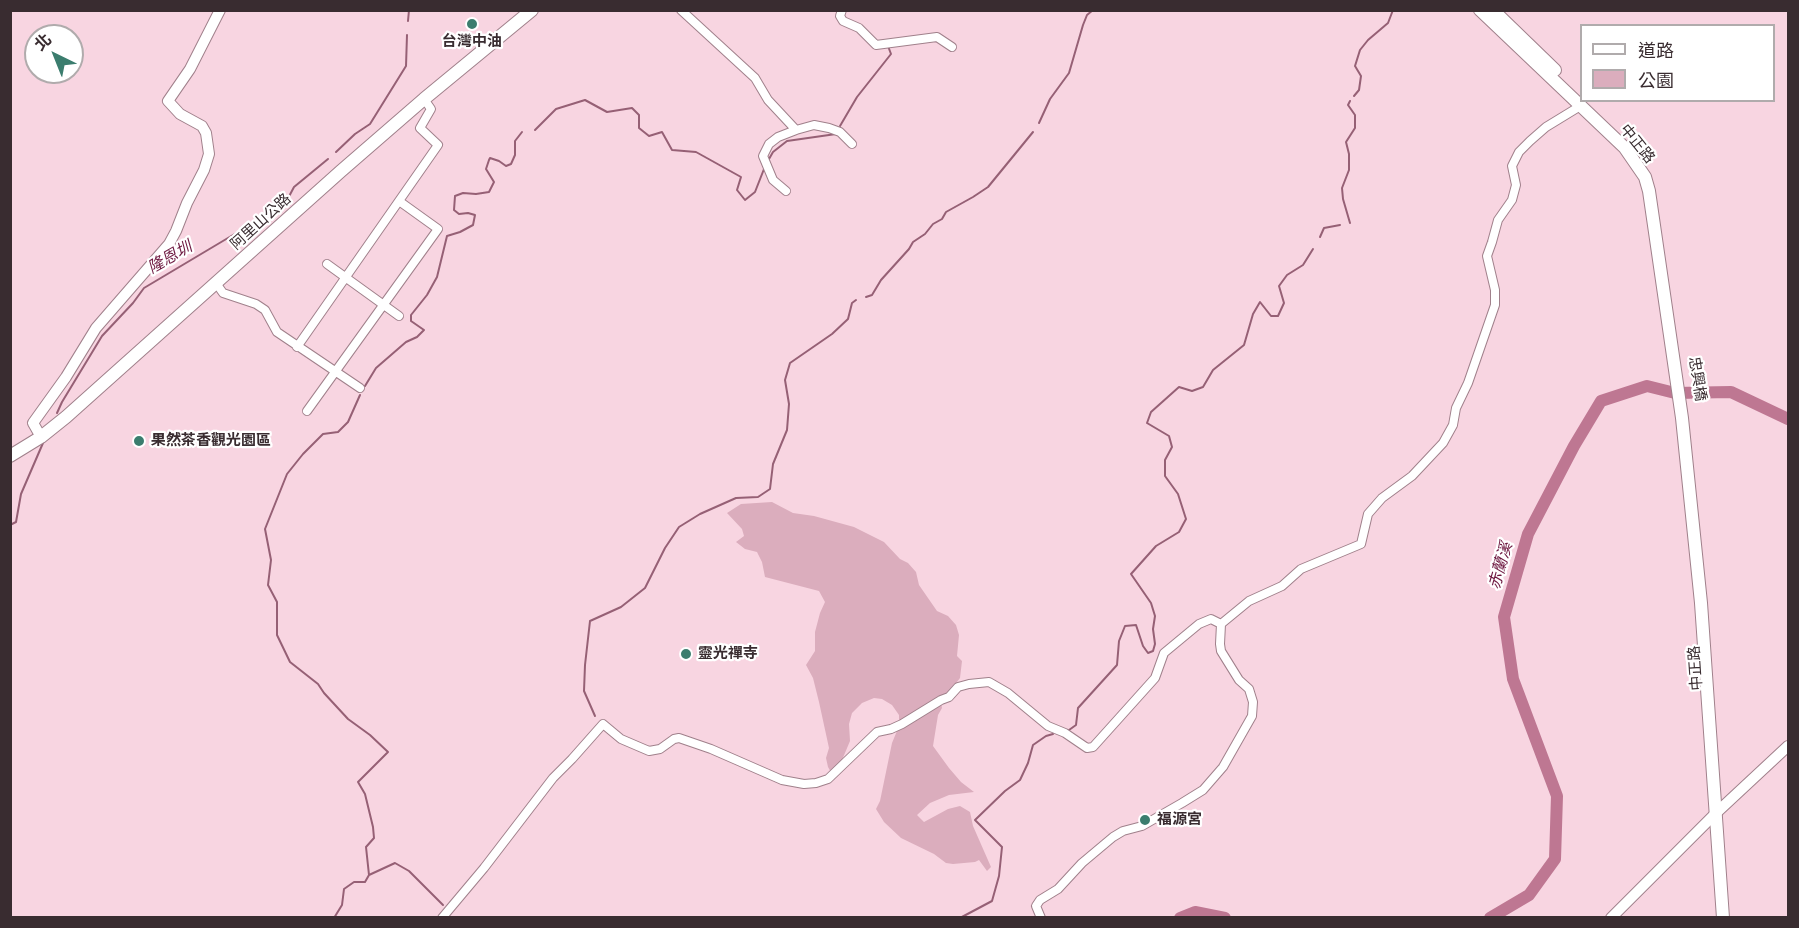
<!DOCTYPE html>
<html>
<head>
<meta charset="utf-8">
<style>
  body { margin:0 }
  #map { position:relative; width:1799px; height:928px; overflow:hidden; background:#f8d5e1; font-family:Bitter,"Noto Sans TC",serif }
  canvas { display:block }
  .frame { position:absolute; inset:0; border:12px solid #392c30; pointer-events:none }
  .legend { position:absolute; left:1580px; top:24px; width:195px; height:78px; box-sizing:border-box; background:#fff; border:2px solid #b0abac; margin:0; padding:8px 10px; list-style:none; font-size:18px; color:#392c30 }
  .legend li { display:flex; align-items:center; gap:12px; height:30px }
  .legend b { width:30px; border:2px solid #b0abac }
  .north { position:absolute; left:24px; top:24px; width:60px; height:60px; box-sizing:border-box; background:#fff; border:2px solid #b0abac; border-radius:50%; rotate:317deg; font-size:16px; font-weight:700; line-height:24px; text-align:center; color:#392c30 }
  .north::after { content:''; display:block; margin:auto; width:21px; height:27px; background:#3b7d6e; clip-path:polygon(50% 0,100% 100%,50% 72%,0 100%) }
</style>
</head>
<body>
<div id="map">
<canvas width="1799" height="928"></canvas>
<div class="frame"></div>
<ul class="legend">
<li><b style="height:8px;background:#fff"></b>道路</li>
<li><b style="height:16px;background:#dbadbd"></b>公園</li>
</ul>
<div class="north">北</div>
</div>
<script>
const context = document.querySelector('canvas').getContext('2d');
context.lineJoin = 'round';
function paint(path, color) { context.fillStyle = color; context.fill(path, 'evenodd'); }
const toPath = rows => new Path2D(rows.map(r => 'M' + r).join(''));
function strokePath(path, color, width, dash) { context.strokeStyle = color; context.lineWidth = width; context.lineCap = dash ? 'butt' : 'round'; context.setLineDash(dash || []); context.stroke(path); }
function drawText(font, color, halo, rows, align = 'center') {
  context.font = font + ' Bitter,"Noto Sans TC",serif'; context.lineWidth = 4.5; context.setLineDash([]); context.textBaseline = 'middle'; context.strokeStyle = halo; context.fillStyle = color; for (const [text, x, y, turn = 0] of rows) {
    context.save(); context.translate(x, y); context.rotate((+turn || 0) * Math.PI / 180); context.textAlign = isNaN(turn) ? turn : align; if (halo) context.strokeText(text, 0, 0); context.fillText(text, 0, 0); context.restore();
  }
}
const green = toPath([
  [772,502,793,513,814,516,854,527,884,542,900,559,908,563,916,572,919,585,937,611,948,616,956,625,959,635,957,656,962,661,960,678,941,703,942,708,938,715,933,746,949,768,961,782,974,792,949,795,930,803,917,815,924,822,948,809,960,806,970,812,973,826,991,867,987,871,979,860,975,862,953,864,946,863,934,854,901,838,884,822,876,809,880,801,892,743,899,726,899,715,892,705,882,699,874,698,862,703,852,713,849,724,850,741,842,760,832,774,828,767,826,758,829,748,819,702,813,678,806,665,815,651,815,632,820,613,825,602,819,591,765,577,762,562,757,552,745,549,736,542,744,536,742,529,727,513,741,504]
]);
const stream = toPath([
  [408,21,409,10],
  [1354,96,1359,90,1361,76,1355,66,1360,50,1368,40,1388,23,1393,10],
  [1350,101,1348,105,1355,115,1355,128,1346,142,1349,154,1349,170,1342,188,1343,199,1350,223],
  [1039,123,1050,99,1069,73,1083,25,1087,15,1093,10],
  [840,126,857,97,891,54,888,46],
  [535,130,556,109,585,100,607,112,632,108,639,115,639,128,649,136,662,132,672,150,696,152,741,177,737,190,745,200,755,192,764,169],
  [336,152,355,134,370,124,406,66,407,35],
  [769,159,773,152,787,141,836,134],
  [1320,237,1324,228,1340,225],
  [866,297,872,295,881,280,909,249,913,242,925,234,933,224,942,219,946,212,973,197,988,187,1033,132],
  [365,386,376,368,406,342,417,337,424,330,411,321,411,315,427,295,437,277,447,236,460,232,473,225,475,215,468,213,459,214,454,210,455,196,463,193,476,194,489,192,494,182,486,169,489,160,490,158,499,161,506,166,511,164,515,155,515,141,522,132],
  [57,413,62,402,102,336,133,303,144,288,285,204,294,187,328,159],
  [10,525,16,522,21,494,43,443],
  [595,716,584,691,585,665,590,621,621,607,645,588,665,548,679,527,700,514,736,498,758,497,770,489,773,464,787,430,789,404,785,380,790,363,832,334,848,319,852,303,856,300],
  [1069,730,1076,725,1078,708,1117,665,1119,641,1125,626,1136,625,1143,646,1148,653,1153,651,1155,644,1153,629,1155,616,1151,603,1131,574,1156,546,1179,532,1186,519,1178,494,1165,476,1165,460,1172,447,1169,436,1147,423,1151,412,1179,387,1192,391,1203,387,1213,370,1244,345,1253,314,1260,302,1271,316,1278,316,1284,303,1279,286,1287,275,1303,265,1313,249],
  [369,875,395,863,409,871,443,905],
  [334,918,342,905,344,889,354,882,365,882,369,875,366,847,374,838,373,827,365,794,358,782,388,752,370,735,348,719,324,693,318,684,290,662,277,635,277,602,268,585,271,560,265,529,287,474,303,454,323,434,338,432,348,422,360,395],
  [960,918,992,901,999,876,1002,847,975,820,1005,791,1020,780,1028,763,1033,745,1046,736,1053,734]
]);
const river = toPath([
  [1180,918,1195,912,1225,918],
  [1490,918,1529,895,1555,859,1557,796,1513,679,1504,617,1528,534,1574,446,1601,401,1647,386,1675,393,1731,392,1788,419]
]);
const minor = toPath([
  [681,10,755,78,768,100,796,130,778,137,769,144,763,156,773,180,786,191],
  [842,10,840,16,843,21,859,28,876,45,937,37,952,47],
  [796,130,814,125,829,128,840,132,852,144],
  [327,264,399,316],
  [216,283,223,293,256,304,265,310,277,332,360,388],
  [297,347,438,145,420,128,431,109,424,99],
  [307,411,438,229,399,201],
  [442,918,484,868,553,778,572,759,603,724,621,739,649,751,660,749,674,739,679,738,711,749,782,780,804,784,816,783,828,779,877,732,891,729,902,724,941,700,949,697,958,687,969,684,989,682,1008,693,1048,726,1065,733,1087,748,1093,747,1155,678,1164,653,1199,624,1211,619,1221,624,1249,601,1282,586,1301,569,1361,544,1368,514,1382,498,1412,476,1443,443,1453,425,1456,408,1468,383,1495,305,1495,290,1487,256,1492,242,1498,220,1512,200,1516,185,1512,166,1519,152,1530,141,1546,127,1582,105],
  [1041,918,1036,906,1040,900,1058,889,1082,863,1113,837,1123,831,1142,826,1182,803,1203,790,1223,767,1252,716,1253,702,1249,689,1239,680,1221,651,1220,644,1221,624]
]);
const tertiary = toPath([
  [41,437,33,423,66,377,96,328,169,244,176,231,187,203,204,170,209,154,206,133,202,126,180,114,168,101,190,69,220,10],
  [1611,918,1715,814,1788,746]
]);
const primary = toPath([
  [1480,10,1625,148,1645,177,1649,191,1682,418,1701,603,1723,918],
  [1493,10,1555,70],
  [10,456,41,437,66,417,341,171,424,99,532,10]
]);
const markers = [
  [472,24,6,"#3b7d6e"],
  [139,441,6,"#3b7d6e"],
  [686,654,6,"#3b7d6e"],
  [1145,820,6,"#3b7d6e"]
];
const poiNames = [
  ["台灣中油",472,42,"center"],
  ["果然茶香觀光園區",151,441],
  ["靈光禪寺",698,654],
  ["福源宮",1157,820]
];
const streetNames = [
  ["中正路",1637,144,51],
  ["阿里山公路",261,222,-42],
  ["忠興橋",1697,379,81],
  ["中正路",1696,668,-94]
];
const waterNames = [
  ["隆恩圳",170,258,-30],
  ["赤蘭溪",1501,566,-74]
];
paint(green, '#dbadbd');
strokePath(stream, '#966075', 2);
strokePath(river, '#be7792', 12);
strokePath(minor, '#a0808b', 10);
strokePath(tertiary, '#a0808b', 12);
strokePath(primary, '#a0808b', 14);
strokePath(minor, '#fff', 8);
strokePath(tertiary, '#fff', 10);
strokePath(primary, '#fff', 12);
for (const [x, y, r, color] of markers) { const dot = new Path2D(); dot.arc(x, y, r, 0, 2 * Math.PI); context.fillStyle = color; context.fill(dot); strokePath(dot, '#fff', 2); }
drawText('bold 15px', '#392c30', '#fff', poiNames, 'left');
drawText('15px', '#392c30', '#fff', streetNames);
drawText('italic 16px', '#6e1941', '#fff', waterNames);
</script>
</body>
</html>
